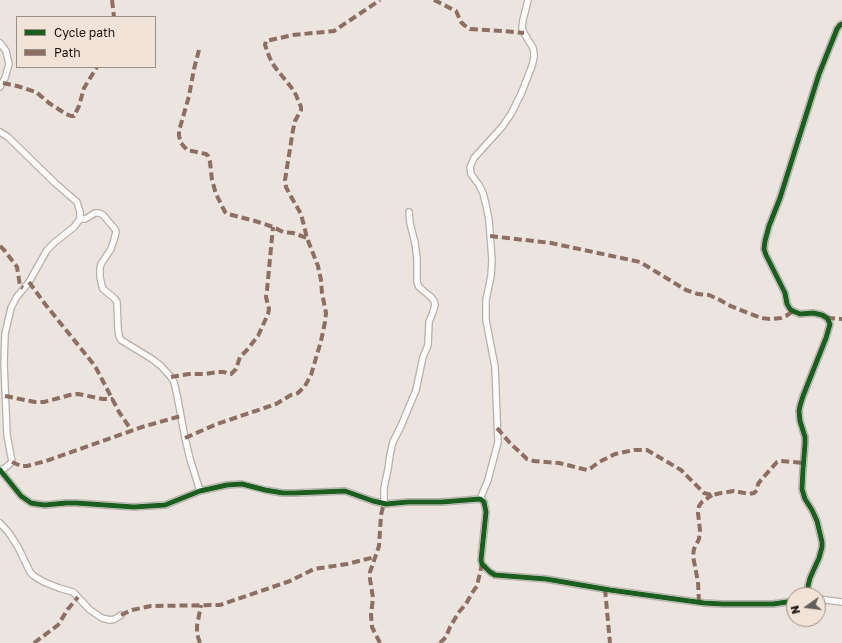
<!DOCTYPE html>
<html>
<head>
<meta charset="utf-8">
<style>
  body { margin:0 }
  #map { position:relative; width:842px; height:643px; overflow:hidden; background:#ece4de; font-family:"Golos Text",sans-serif }
  canvas { display:block }
  .legend { position:absolute; left:16px; top:16px; width:140px; height:52px; box-sizing:border-box; background:#f2e3d8; border:1px solid #9b9088; margin:0; padding:5px 7px; list-style:none; font-size:12px; color:#191411 }
  .legend li { display:flex; align-items:center; gap:8px; height:20px }
  .legend b { width:20px; border:1px solid #9b9088 }
  .north { position:absolute; left:786px; top:587px; width:40px; height:40px; box-sizing:border-box; background:#f2e3d8; border:1px solid #9b9088; border-radius:50%; rotate:256deg; font-size:11px; font-weight:700; line-height:16px; text-align:center; color:#191411 }
  .north::after { content:''; display:block; margin:auto; width:14px; height:18px; background:#635d59; clip-path:polygon(50% 0,100% 100%,50% 72%,0 100%) }
</style>
</head>
<body>
<div id="map">
<canvas width="842" height="643"></canvas>
<ul class="legend">
<li><b style="height:5px;background:#1b5e20"></b>Cycle path</li>
<li><b style="height:5px;background:#8d6e63"></b>Path</li>
</ul>
<div class="north">N</div>
</div>
<script>
const context = document.querySelector('canvas').getContext('2d');
context.lineJoin = 'round';
const toPath = rows => new Path2D(rows.map(r => 'M' + r).join(''));
function strokePath(path, color, width, dash) { context.strokeStyle = color; context.lineWidth = width; context.lineCap = dash ? 'butt' : 'round'; context.setLineDash(dash || []); context.stroke(path); }
const minor = toPath([
  [0,43,6,51,9,64,5,78,0,87],
  [0,132,8,137,55,183,77,202,80,212,80,219,74,227,54,243,47,250,29,282,16,298,11,308,5,334,4,363,7,435,12,462,5,468,0,470],
  [80,219,85,219,95,213,99,213,103,215,115,229,116,232,114,240,111,249,101,264,100,268,100,277,102,286,103,289,114,298,117,302,118,329,119,336,121,340,152,359,161,366,171,377,174,382,177,395,185,438,190,459,200,491],
  [0,470,21,496,31,503,37,504,45,505,66,503,76,503,134,507,165,505,200,491,227,485,242,484,265,490,283,493,294,493,345,491,373,501,386,504,408,502,442,502,480,499,484,502,486,512,481,560,482,564,490,572,495,575,546,579,610,590,704,603,723,604,773,604,794,601],
  [480,499,488,480,498,442,495,367,486,320,486,300,491,276,492,260,489,220,486,205,483,193,479,185,471,174,470,167,474,158,502,127,511,114,521,94,532,66,534,57,534,53,533,48,524,33,522,28,523,20,528,0],
  [384,503,384,488,388,469,390,455,393,442,401,426,416,390,423,357,428,345,429,322,433,312,435,305,434,301,431,297,419,287,417,282,417,258,415,243,410,223,409,212],
  [0,523,9,533,18,547,30,572,34,576,44,582,59,588,73,592,90,610,102,618,110,620,115,619,121,615],
  [810,595,808,590,808,586,810,578,819,558,822,547,822,542,817,521,812,510,805,499,802,489,803,469,805,444,805,437,800,421,799,411,800,406,803,396,826,338,830,324,827,318,822,315,813,313,800,314,793,311,790,309,787,304,785,293,766,255,764,249,765,241,769,226,780,198,819,74,837,29,840,25,842,24],
  [818,599,842,602]
]);
const quiet = toPath([
  [112,0,114,17],
  [434,0,456,11,461,22,464,25,470,29,503,31,524,33],
  [199,50,194,69,189,96,179,131,179,136,181,143,187,150,206,154,208,156,210,162,212,180,216,194,225,212,228,214,255,221,273,227,283,232,293,233,307,238],
  [3,83,17,86,36,92,49,103,66,114,71,116,74,116,79,106,84,88,97,67],
  [490,236,551,243,640,262,686,290,698,294,709,295,720,300,728,305,761,318,770,319,781,318,786,316,793,311],
  [0,246,5,251,17,267,20,286,23,288],
  [29,282,45,304,95,366,119,412,132,431],
  [827,318,842,319],
  [171,377,189,374,205,374,218,372,224,372,229,374,231,374,236,369,240,357,247,350,258,336,268,314,269,309,266,297,267,290,273,227],
  [5,396,35,402,44,402,70,395,78,394,103,399,113,399],
  [497,428,510,443,527,459,534,461,559,463,587,470,591,468,599,462,615,454,634,450,647,450,681,470,704,493,712,495,721,493,734,491,749,494,754,493,757,490,758,484,761,480,777,462,780,461,804,463],
  [185,438,217,424,276,404,291,395,298,393,305,386,311,375,321,341,325,322,326,313,322,293,321,280,318,266,307,238,301,214,289,193,286,187,285,180,293,130,295,121,301,110,301,107,296,95,291,87,278,71,272,63,269,56,265,45,266,41,293,35,334,31,380,0],
  [12,462,21,466,27,466,46,461,142,427,181,416],
  [605,589,610,643],
  [699,602,698,582,693,556,694,549,699,539,700,530,698,513,699,506,702,502,712,495],
  [121,615,132,610,151,606,220,605,290,581,314,569,347,564,375,557],
  [34,643,58,625,68,609,78,597],
  [200,643,197,634,197,626,201,605],
  [380,643,372,627,371,615,373,598,370,579,370,572,379,546,381,515,384,503],
  [440,643,446,637,450,627,459,612,466,604,472,593,477,586,482,564]
]);
const cycleway = toPath([
  [0,470,21,496,31,503,37,504,45,505,66,503,76,503,134,507,165,505,200,491,227,485,242,484,265,490,283,493,294,493,345,491,373,501,386,504,408,502,442,502,480,499,484,502,486,512,481,560,482,564,490,572,495,575,546,579,610,590,704,603,723,604,773,604,794,601],
  [810,595,808,590,808,586,810,578,819,558,822,547,822,542,817,521,812,510,805,499,802,489,803,469,805,444,805,437,800,421,799,411,800,406,803,396,826,338,830,324,827,318,822,315,813,313,800,314,793,311,790,309,787,304,785,293,766,255,764,249,765,241,769,226,780,198,819,74,837,29,840,25,842,24]
]);
strokePath(minor, '#b6afaa', 8);
strokePath(minor, '#fcfbfa', 5.5);
strokePath(quiet, '#8d6e63', 4, [8, 4]);
strokePath(cycleway, '#1b5e20', 5);
</script>
</body>
</html>
